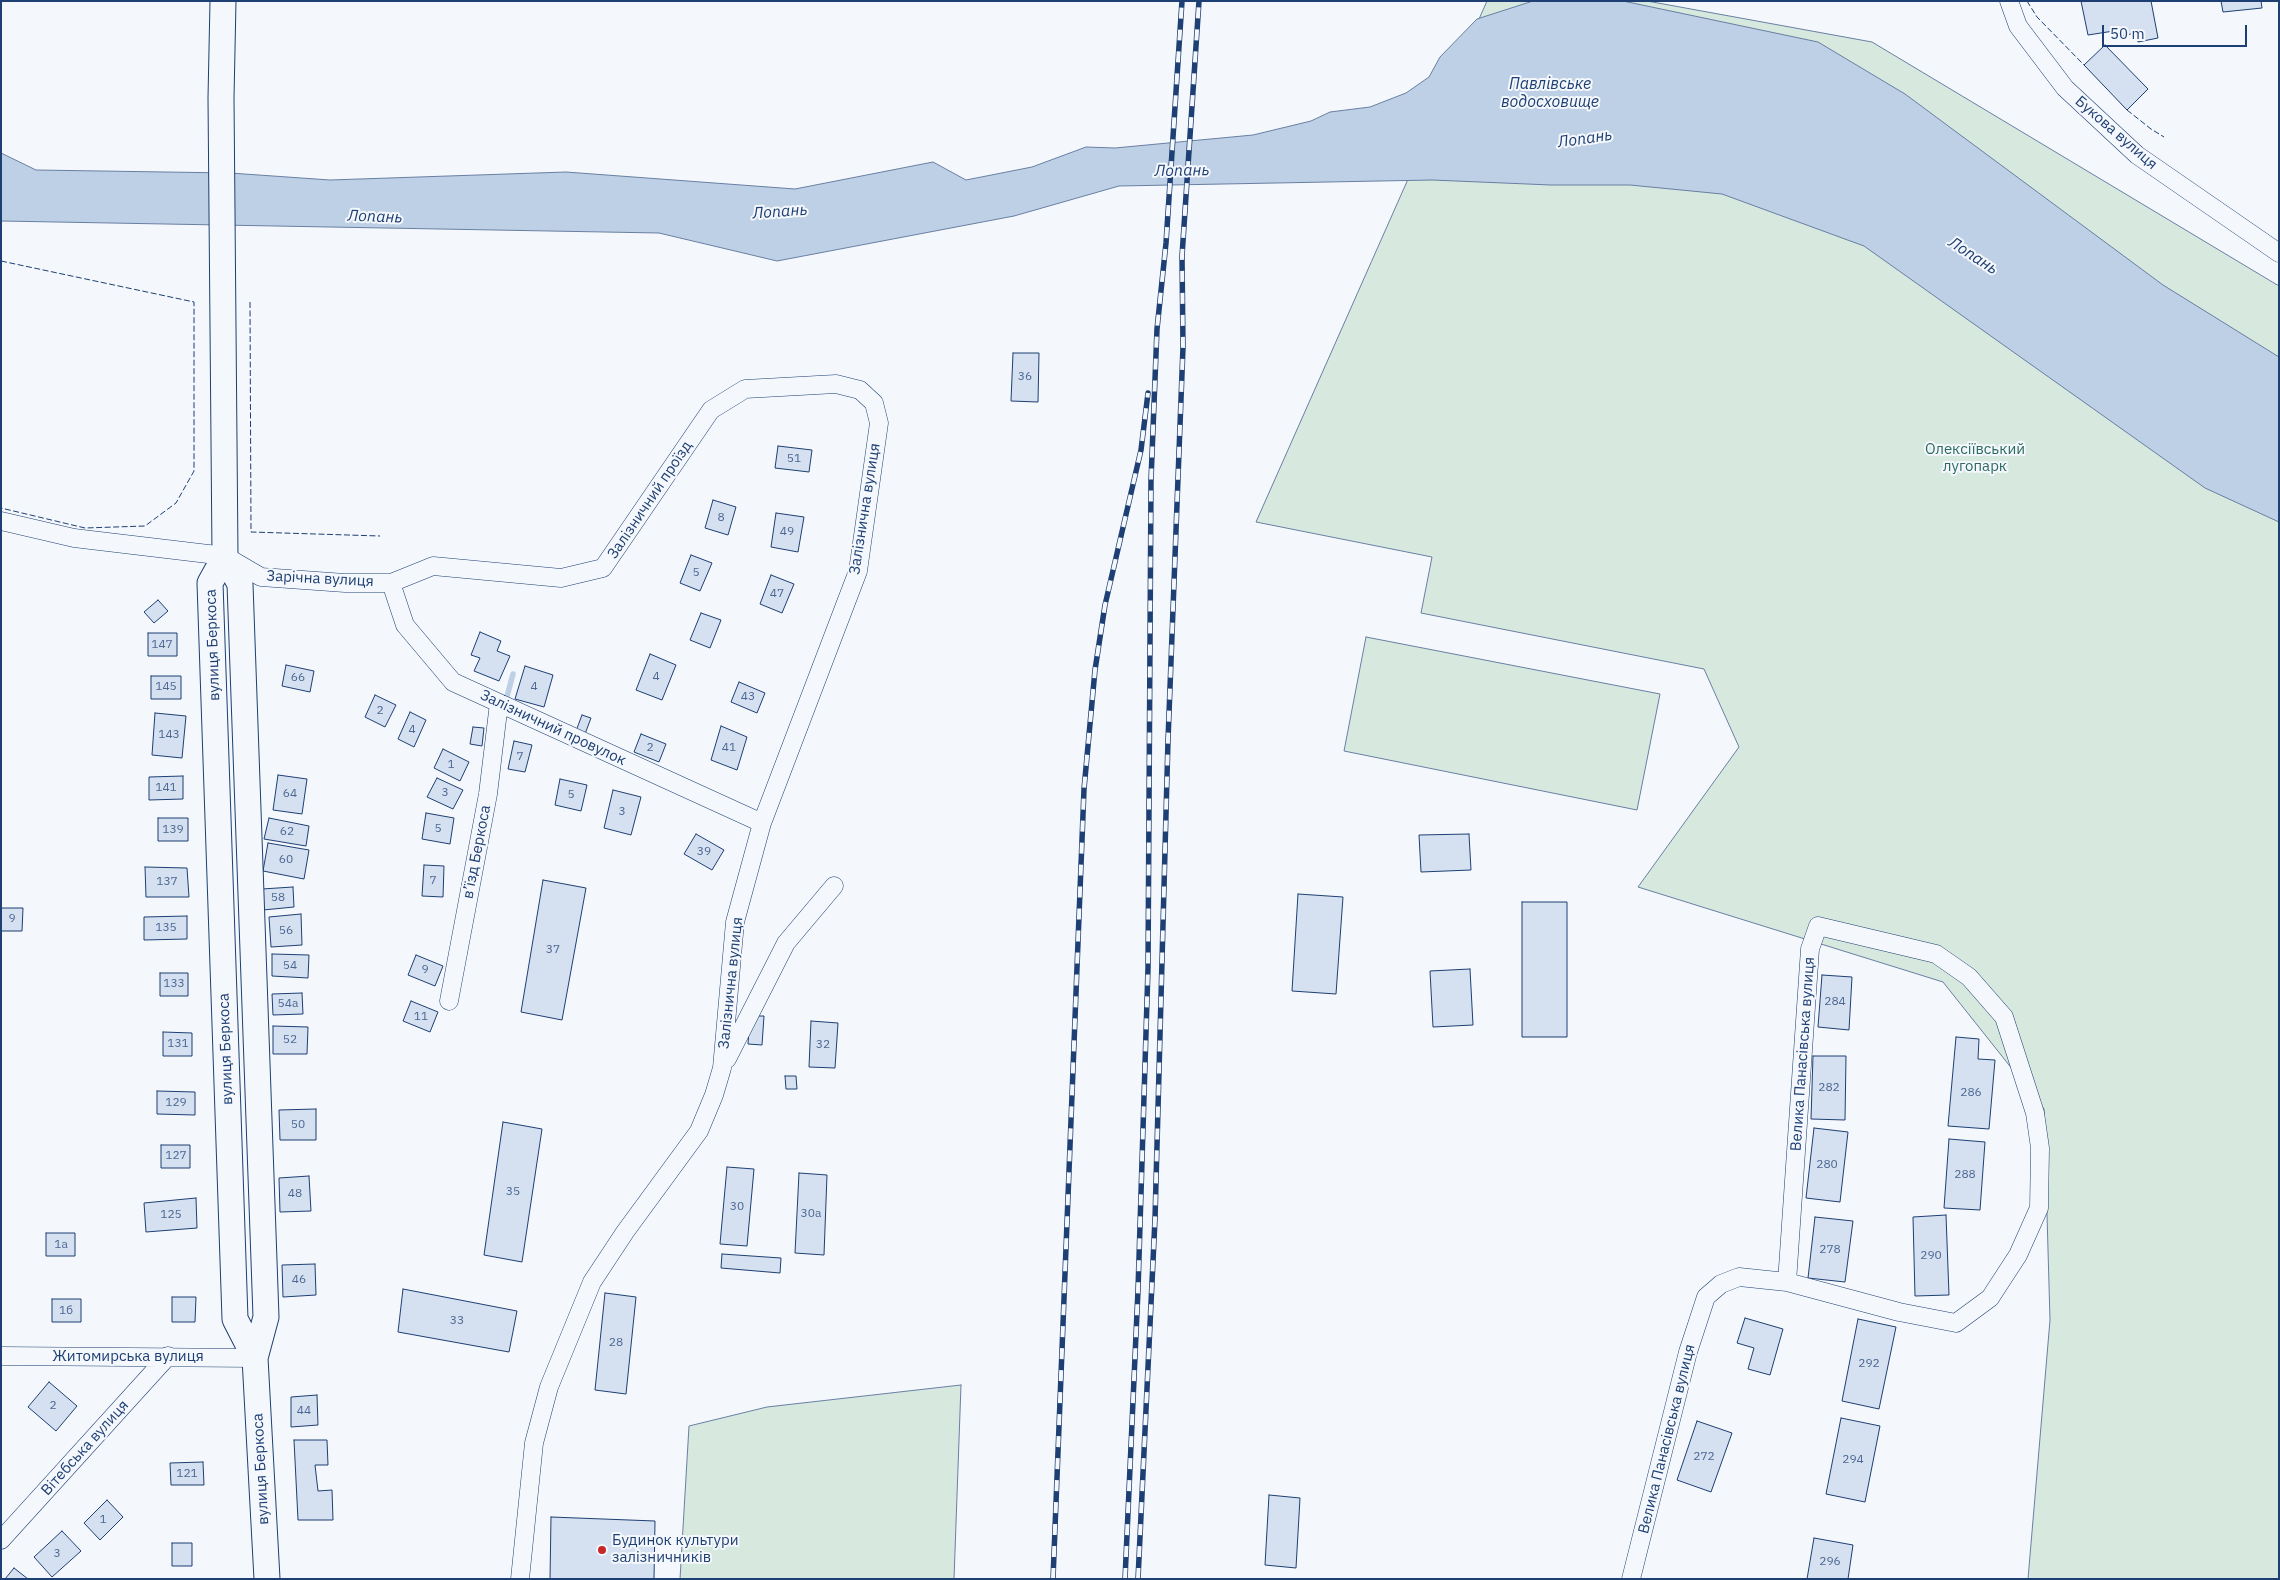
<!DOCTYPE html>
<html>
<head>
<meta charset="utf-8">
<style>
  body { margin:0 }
  #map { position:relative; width:2280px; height:1580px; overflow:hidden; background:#f4f7fb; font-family:"IBM Plex Sans",sans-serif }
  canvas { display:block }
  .frame { position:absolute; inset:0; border:2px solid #1d3f73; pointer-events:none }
  .scale { position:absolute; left:2102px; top:25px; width:145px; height:22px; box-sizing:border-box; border:2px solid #1d3f73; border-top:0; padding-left:6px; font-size:15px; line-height:18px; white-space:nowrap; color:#1d3f73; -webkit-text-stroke:4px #f4f7fb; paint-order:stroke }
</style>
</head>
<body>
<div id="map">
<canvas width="2280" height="1580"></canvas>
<div class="frame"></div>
<div class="scale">50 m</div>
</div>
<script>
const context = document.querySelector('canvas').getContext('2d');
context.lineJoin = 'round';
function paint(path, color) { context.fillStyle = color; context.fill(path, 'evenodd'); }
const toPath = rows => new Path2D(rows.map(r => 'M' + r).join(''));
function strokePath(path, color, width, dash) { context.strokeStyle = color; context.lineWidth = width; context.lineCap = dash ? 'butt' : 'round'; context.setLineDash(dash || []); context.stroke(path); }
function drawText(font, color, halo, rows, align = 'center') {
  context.font = font + ' "IBM Plex Sans",sans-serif'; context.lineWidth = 4; context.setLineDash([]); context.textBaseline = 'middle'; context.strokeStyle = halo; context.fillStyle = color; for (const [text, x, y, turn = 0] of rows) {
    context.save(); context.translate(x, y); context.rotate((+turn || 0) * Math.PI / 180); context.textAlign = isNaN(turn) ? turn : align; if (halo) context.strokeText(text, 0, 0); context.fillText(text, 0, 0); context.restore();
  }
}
const green = toPath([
  [1487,1,1647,1,1872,42,2279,286,2279,1579,2028,1579,2050,1320,2044,1109,1943,982,1638,887,1739,747,1704,669,1421,613,1432,557,1256,522,1487,1],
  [1366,637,1660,694,1637,810,1344,751,1366,637],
  [961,1385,954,1579,680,1579,689,1426,767,1407,961,1385]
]);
const water = toPath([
  [1533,1,1623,1,1818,42,1905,94,2163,285,2279,357,2279,522,2205,488,1864,246,1722,194,1630,185,1551,185,1432,180,1119,186,1014,216,777,261,659,233,1,221,1,153,36,170,230,173,330,180,566,172,795,189,933,162,966,180,1032,167,1086,147,1115,148,1253,135,1311,121,1330,112,1370,107,1406,93,1429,77,1440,57,1477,19,1533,1]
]);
const stream = toPath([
  [505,704,513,674]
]);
const building = toPath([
  [2081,1,2151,1,2158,38,2138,42,2136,33,2121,36,2120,30,2088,35,2081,1],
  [2221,1,2261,1,2262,8,2223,12,2221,1],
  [2105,45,2148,89,2127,110,2084,65,2105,45],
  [1013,353,1039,353,1038,402,1011,401,1013,353],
  [778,446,812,450,809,472,775,468,778,446],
  [713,500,736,507,728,535,705,528,713,500],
  [776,513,804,517,798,552,771,547,776,513],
  [691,555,712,563,700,591,680,583,691,555],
  [771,575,794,584,782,613,760,604,771,575],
  [158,600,168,611,154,623,144,612,158,600],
  [701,613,721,620,710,648,690,640,701,613],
  [480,632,501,641,497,651,510,656,499,681,474,671,480,658,471,655,480,632],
  [148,633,177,633,177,656,148,656,148,633],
  [650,654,676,665,662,700,636,690,650,654],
  [286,665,314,671,310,692,282,686,286,665],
  [525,666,553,675,544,707,515,699,525,666],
  [151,676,181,676,181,699,151,699,151,676],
  [739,682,765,693,757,713,731,702,739,682],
  [375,695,396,705,385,727,365,717,375,695],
  [410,712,426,720,414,747,398,739,410,712],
  [155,713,186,716,182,758,152,755,155,713],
  [582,715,591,718,585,734,576,731,582,715],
  [721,726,747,737,737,770,711,760,721,726],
  [473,727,484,728,482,746,470,744,473,727],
  [641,734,666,744,659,762,634,752,641,734],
  [514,741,532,745,525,772,508,769,514,741],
  [443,749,469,762,460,781,434,768,443,749],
  [278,775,307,779,302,814,273,810,278,775],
  [183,776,183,799,149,800,149,777,183,776],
  [437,778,463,790,453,809,427,797,437,778],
  [560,779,587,785,581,811,555,805,560,779],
  [613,790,641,797,631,835,604,828,613,790],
  [426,813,454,818,450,844,422,839,426,813],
  [158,818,188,818,188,841,158,841,158,818],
  [269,818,309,826,306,846,264,839,269,818],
  [696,834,724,850,712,870,684,854,696,834],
  [1469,834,1471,870,1421,872,1419,835,1469,834],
  [268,843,309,850,304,879,263,871,268,843],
  [424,865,444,866,443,897,422,896,424,865],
  [145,867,187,868,189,897,146,897,145,867],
  [543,880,586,888,562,1020,521,1012,543,880],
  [293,887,294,907,263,910,262,889,293,887],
  [1298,894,1343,897,1336,994,1292,991,1298,894],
  [1522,902,1567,902,1567,1037,1522,1037,1522,902],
  [1,908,23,908,22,931,1,931,1,908],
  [301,914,302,945,271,947,269,917,301,914],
  [187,916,187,939,144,940,144,917,187,916],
  [272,954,309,955,308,978,272,976,272,954],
  [416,955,443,966,435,986,408,975,416,955],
  [1470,969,1473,1025,1433,1027,1430,971,1470,969],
  [160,973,188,973,188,996,160,996,160,973],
  [1822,975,1852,977,1849,1030,1818,1027,1822,975],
  [302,993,303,1014,273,1015,272,994,302,993],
  [411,1001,438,1012,430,1032,403,1021,411,1001],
  [750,1016,764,1016,762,1045,748,1044,750,1016],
  [811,1021,838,1023,835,1068,809,1067,811,1021],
  [273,1026,308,1027,307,1054,273,1054,273,1026],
  [163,1032,192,1033,192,1056,163,1056,163,1032],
  [1956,1037,1979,1039,1978,1059,1995,1060,1989,1129,1948,1126,1956,1037],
  [1813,1056,1846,1056,1845,1120,1811,1119,1813,1056],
  [785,1076,796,1076,797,1089,786,1089,785,1076],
  [157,1091,195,1092,195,1115,157,1114,157,1091],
  [316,1109,316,1140,280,1140,279,1110,316,1109],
  [503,1122,542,1129,522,1262,484,1255,503,1122],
  [1814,1128,1848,1132,1840,1202,1806,1198,1814,1128],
  [1949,1139,1985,1142,1980,1210,1944,1208,1949,1139],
  [161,1145,190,1145,190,1168,161,1168,161,1145],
  [727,1167,754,1169,747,1246,720,1244,727,1167],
  [799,1173,827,1175,824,1255,795,1253,799,1173],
  [309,1176,311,1211,280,1212,279,1178,309,1176],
  [196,1198,197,1228,146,1232,144,1203,196,1198],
  [1946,1215,1949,1295,1915,1296,1913,1217,1946,1215],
  [1815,1217,1853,1221,1845,1282,1808,1278,1815,1217],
  [46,1233,75,1233,75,1256,46,1256,46,1233],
  [722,1254,781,1258,780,1273,721,1268,722,1254],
  [315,1264,316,1295,283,1297,282,1265,315,1264],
  [403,1289,517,1311,509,1352,398,1332,403,1289],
  [605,1293,636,1297,626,1394,595,1390,605,1293],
  [172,1297,196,1297,195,1322,172,1322,172,1297],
  [52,1299,81,1299,81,1322,52,1322,52,1299],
  [1745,1318,1783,1329,1770,1375,1748,1369,1754,1348,1737,1343,1745,1318],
  [1858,1319,1896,1327,1879,1409,1842,1401,1858,1319],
  [49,1382,77,1406,56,1431,28,1407,49,1382],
  [317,1395,318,1425,291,1427,291,1397,317,1395],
  [1841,1418,1880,1426,1865,1502,1826,1494,1841,1418],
  [1697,1421,1732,1433,1711,1492,1677,1480,1697,1421],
  [294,1440,327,1440,328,1465,315,1465,318,1491,332,1490,333,1520,298,1520,294,1440],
  [203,1462,204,1485,171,1485,170,1463,203,1462],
  [1269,1495,1300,1498,1296,1568,1265,1565,1269,1495],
  [107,1500,123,1517,100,1540,84,1523,107,1500],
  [551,1517,655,1521,654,1579,550,1579,551,1517],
  [62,1531,81,1551,52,1577,34,1557,62,1531],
  [1814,1538,1853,1545,1848,1579,1807,1579,1814,1538],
  [172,1543,192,1543,192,1566,172,1566,172,1543],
  [14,1568,28,1579,5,1579,14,1568]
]);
const street = toPath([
  [2009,1,2018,26,2065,88,2137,155,2279,253],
  [1,521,74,538,225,556,261,577,345,583,391,583,433,566,561,578,603,568,711,410,745,389,836,384,860,390,874,403,879,423,858,571,762,823,735,922,722,1068,714,1095,699,1131,625,1232,592,1282,549,1387,534,1443,520,1579],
  [391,583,405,625,453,682,762,823],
  [449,1001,488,794,499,703],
  [727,1059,786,943,834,886],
  [1,1356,255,1358],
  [1,1540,168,1356],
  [1631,1579,1688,1352,1706,1297,1721,1284,1739,1277,1787,1282,1810,949,1818,926,1936,954,1969,977,2004,1017,2035,1113,2040,1148,2039,1208,2018,1255,1990,1298,1956,1323,1899,1312,1787,1282]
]);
const secondary = toPath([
  [223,1,221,98,225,556,240,584,266,1317,255,1358,267,1579],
  [225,556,210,583,235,1319,255,1358]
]);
const rail = toPath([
  [1053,1579,1084,789,1095,670,1105,605,1141,450,1148,393],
  [1125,1579,1138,1290,1148,968,1151,480,1157,329,1166,243,1182,1],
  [1138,1579,1155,1219,1168,740,1183,347,1182,256,1199,1]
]);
const fence = toPath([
  [2027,1,2037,17,2084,65],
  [2127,110,2151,129,2164,137],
  [1,261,194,302,194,471,176,503,145,526,85,528,1,508],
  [250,302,251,532,380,536]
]);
const markers = [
  [602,1550,5,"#c62828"]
];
const numberNames = [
  ["36",1025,377],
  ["51",794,459],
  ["8",721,518],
  ["49",787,532],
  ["5",696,573],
  ["47",777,594],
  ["147",162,645],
  ["4",656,677],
  ["66",298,678],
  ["145",166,687],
  ["4",534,687],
  ["43",748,697],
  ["2",380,711],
  ["4",412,730],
  ["143",169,735],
  ["2",650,748],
  ["41",729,748],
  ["7",520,757],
  ["1",451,765],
  ["141",166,788],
  ["3",445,793],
  ["64",290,794],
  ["5",571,795],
  ["3",622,812],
  ["5",438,829],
  ["139",173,830],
  ["62",287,832],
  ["39",704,852],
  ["60",286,860],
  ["7",433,881],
  ["137",167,882],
  ["58",278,898],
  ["9",12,919],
  ["135",166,928],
  ["56",286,931],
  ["37",553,950],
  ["54",290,966],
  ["9",425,970],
  ["133",174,984],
  ["284",1835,1002],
  ["54а",288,1004],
  ["11",421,1017],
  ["52",290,1040],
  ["131",178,1044],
  ["32",823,1045],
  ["282",1829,1088],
  ["286",1971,1093],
  ["129",176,1103],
  ["50",298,1125],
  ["127",176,1156],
  ["280",1827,1165],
  ["288",1965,1175],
  ["35",513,1192],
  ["48",295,1194],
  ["30",737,1207],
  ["30а",811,1214],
  ["125",171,1215],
  ["1а",61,1245],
  ["278",1830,1250],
  ["290",1931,1256],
  ["46",299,1280],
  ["1б",66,1311],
  ["33",457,1321],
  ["28",616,1343],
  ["292",1869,1364],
  ["2",53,1406],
  ["44",304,1411],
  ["272",1704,1457],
  ["294",1853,1460],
  ["121",187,1474],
  ["1",103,1520],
  ["3",57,1554],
  ["296",1830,1562]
];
const streetNames = [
  ["Букова вулиця",2116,133,41],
  ["Залізничний проїзд",650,500,-56],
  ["Залізнична вулиця",865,509,-81],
  ["Зарічна вулиця",320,579,3],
  ["вулиця Беркоса",213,645,-92],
  ["Залізничний провулок",553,728,25],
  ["в’їзд Беркоса",477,852,-79],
  ["Залізнична вулиця",731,983,-84],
  ["вулиця Беркоса",226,1049,-92],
  ["Велика Панасівська вулиця",1803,1054,-86],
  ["Житомирська вулиця",128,1357],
  ["Велика Панасівська вулиця",1667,1439,-76],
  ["Вітебська вулиця",85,1448,-48],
  ["вулиця Беркоса",261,1469,-93]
];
const parkNames = [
  ["Олексіївський",1975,450],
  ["лугопарк",1975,467]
];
const poiNames = [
  ["Будинок культури",612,1541],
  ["залізничників",612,1558]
];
const waterNames = [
  ["Павлівське",1550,84],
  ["водосховище",1550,102],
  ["Лопань",1585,139,-8],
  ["Лопань",1182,171,-1],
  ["Лопань",780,212,-4],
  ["Лопань",375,217,2],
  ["Лопань",1973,256,33]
];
paint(green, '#d7e8df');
strokePath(green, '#687fa3', 1);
paint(water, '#bed0e5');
strokePath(water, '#687fa3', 1);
strokePath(stream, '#bed0e5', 5.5);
paint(building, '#d5e0f0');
strokePath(building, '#1d3f73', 1);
strokePath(street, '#1d3f73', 19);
strokePath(secondary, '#1d3f73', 27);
strokePath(street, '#f4f7fb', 18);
strokePath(secondary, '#f4f7fb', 25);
strokePath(rail, '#1d3f73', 5.5);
strokePath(rail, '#f4f7fb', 4, [11]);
strokePath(fence, '#1d3f73', 1, [6, 2.5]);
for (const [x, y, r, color] of markers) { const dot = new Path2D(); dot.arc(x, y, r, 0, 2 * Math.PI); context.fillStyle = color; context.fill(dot); strokePath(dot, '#f4f7fb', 2); }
drawText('12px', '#4b6792', null, numberNames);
drawText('15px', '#1d3f73', '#f4f7fb', streetNames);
drawText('15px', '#2c6c60', '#f4f7fb', parkNames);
drawText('15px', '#1d3f73', '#f4f7fb', poiNames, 'left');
drawText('italic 16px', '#1d3f73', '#f4f7fb', waterNames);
</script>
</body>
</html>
